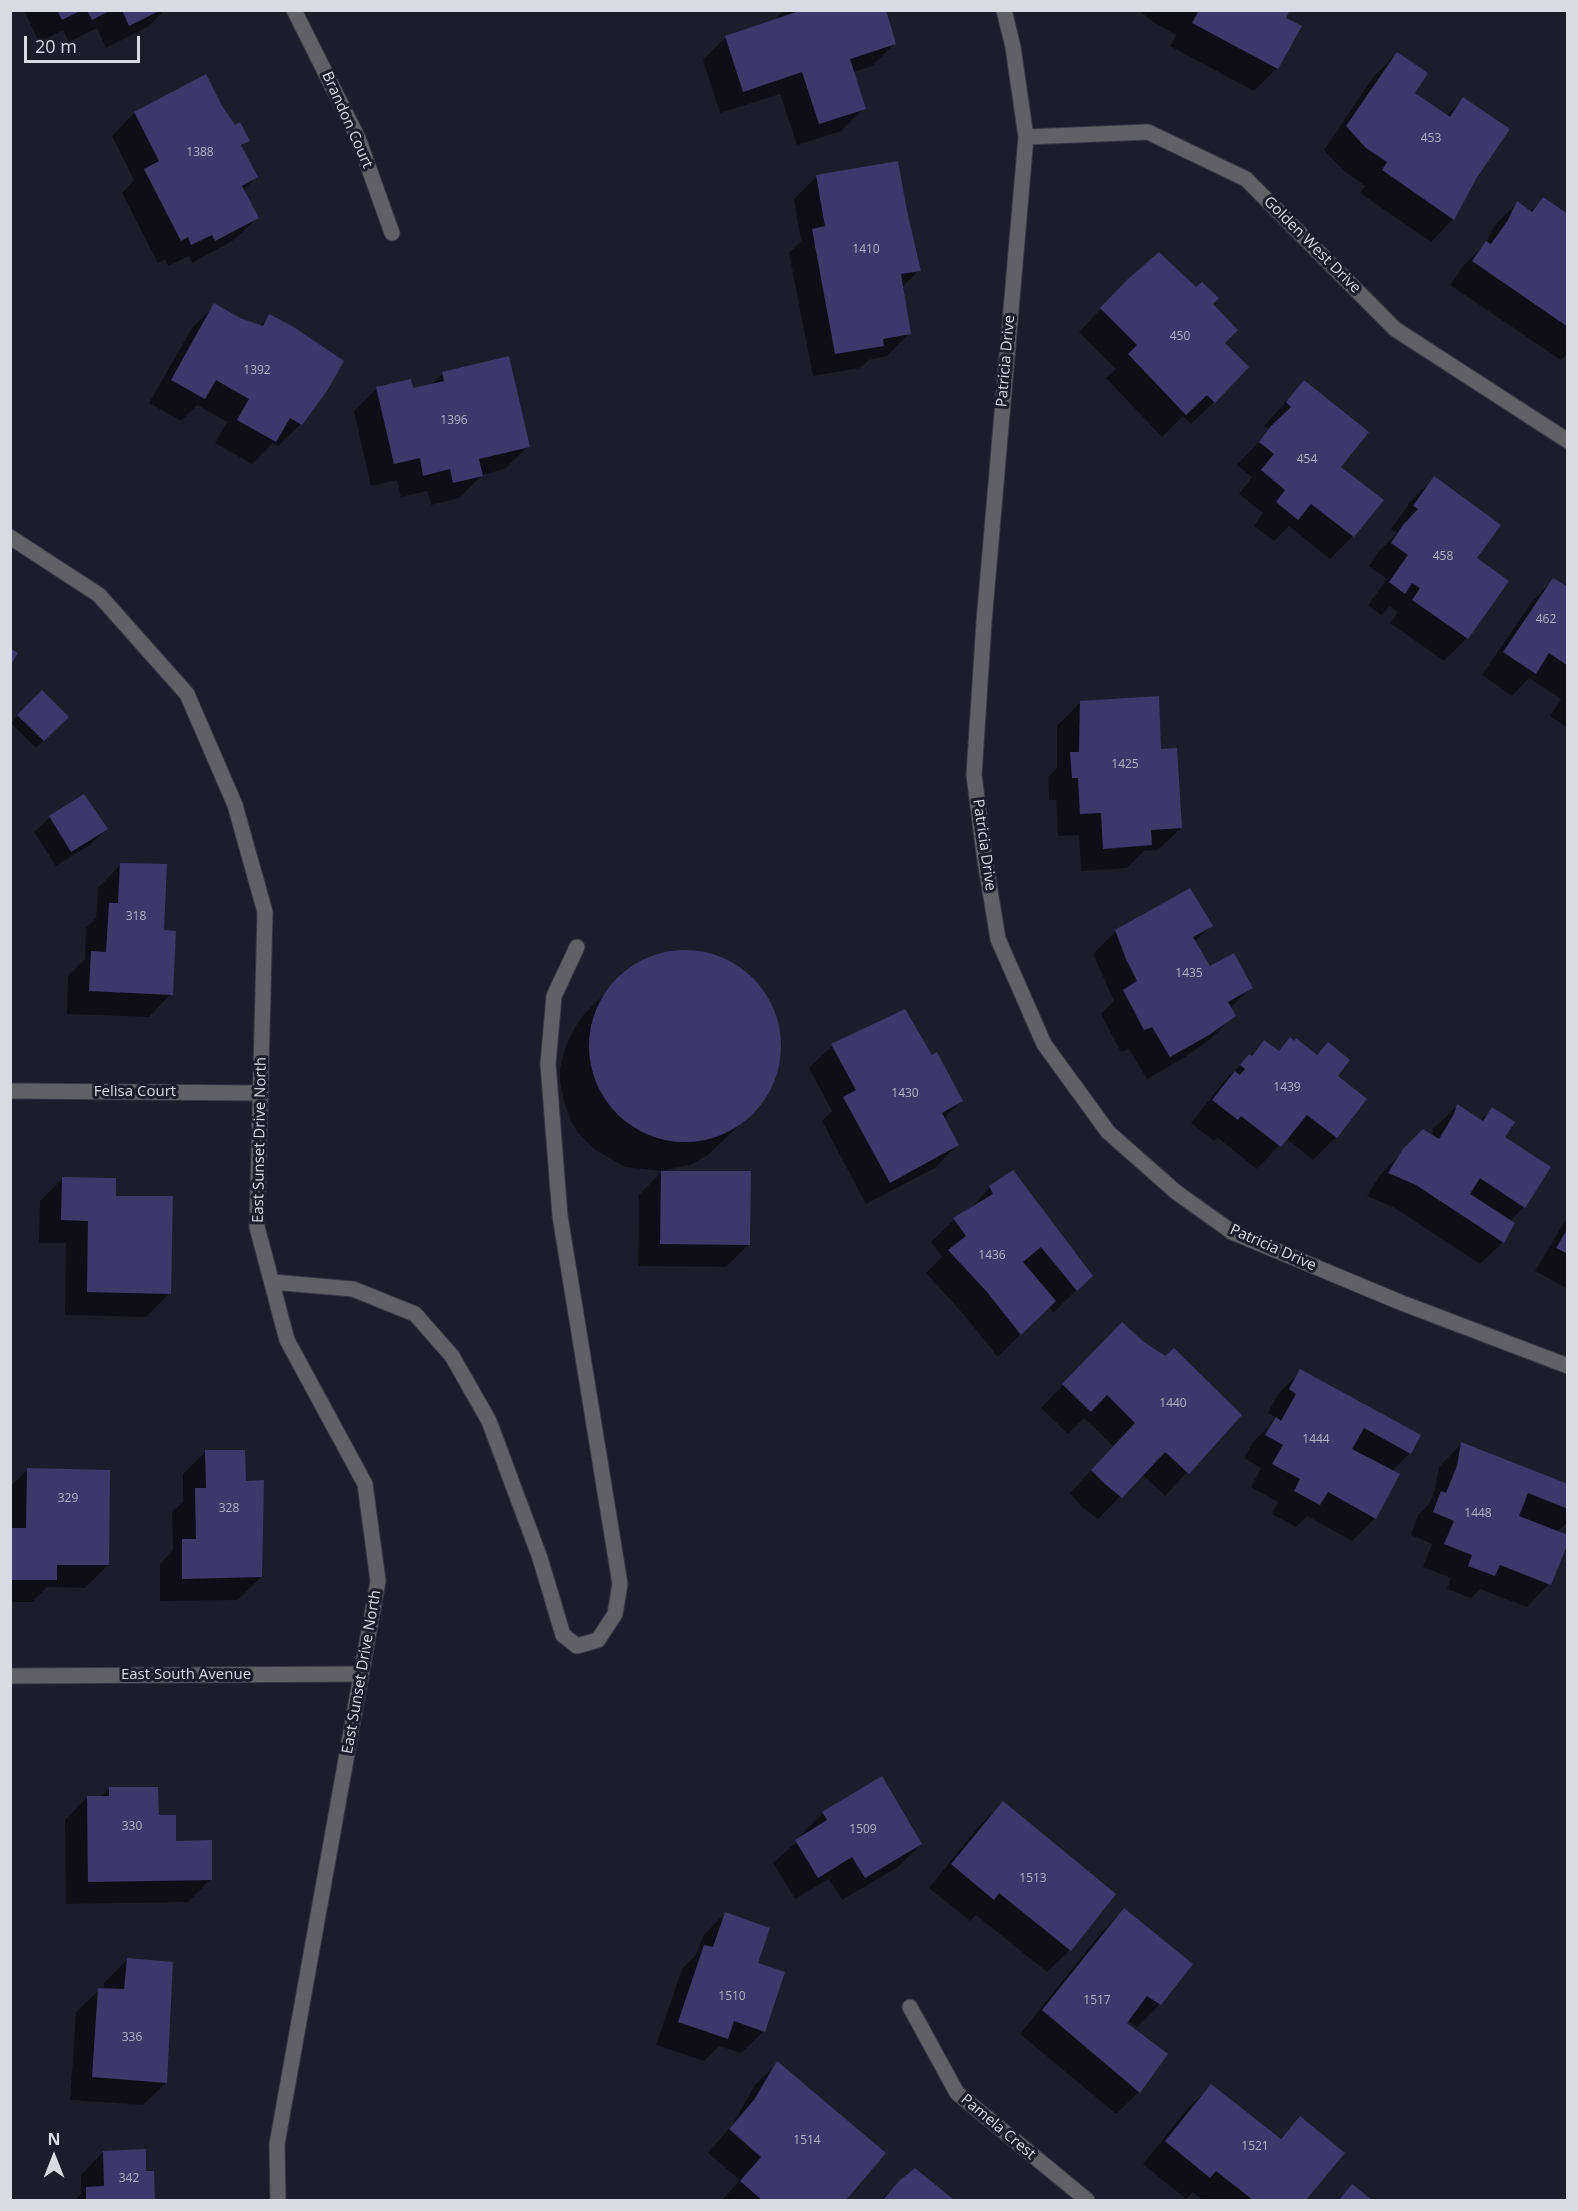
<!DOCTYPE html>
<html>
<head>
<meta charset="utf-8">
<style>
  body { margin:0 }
  #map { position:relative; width:1578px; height:2211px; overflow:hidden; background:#1d1c2d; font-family:"Open Sans",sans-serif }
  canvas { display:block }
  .frame { position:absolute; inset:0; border:12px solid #dadae5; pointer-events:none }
  .north { position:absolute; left:24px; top:2127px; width:60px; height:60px; -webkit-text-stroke:4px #1d1c2d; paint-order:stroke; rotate:0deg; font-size:16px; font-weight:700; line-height:24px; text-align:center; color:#dadae5 }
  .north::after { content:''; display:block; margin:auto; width:21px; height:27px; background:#dadae5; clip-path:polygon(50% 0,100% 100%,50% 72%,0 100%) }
  .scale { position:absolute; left:24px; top:36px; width:116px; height:27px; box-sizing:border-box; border:3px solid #dadae5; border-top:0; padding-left:8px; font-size:18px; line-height:21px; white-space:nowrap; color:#dadae5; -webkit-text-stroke:4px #1d1c2d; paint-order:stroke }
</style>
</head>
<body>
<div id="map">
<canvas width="1578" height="2211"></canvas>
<div class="frame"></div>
<div class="north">N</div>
<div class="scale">20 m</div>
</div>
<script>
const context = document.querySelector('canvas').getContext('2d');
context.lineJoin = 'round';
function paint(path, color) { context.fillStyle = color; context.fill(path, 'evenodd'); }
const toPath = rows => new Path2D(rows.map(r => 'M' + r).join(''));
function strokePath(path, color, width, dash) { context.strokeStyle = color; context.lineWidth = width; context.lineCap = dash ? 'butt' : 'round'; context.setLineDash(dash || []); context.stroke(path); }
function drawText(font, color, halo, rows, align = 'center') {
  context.font = font + ' "Open Sans",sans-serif'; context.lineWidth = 6; context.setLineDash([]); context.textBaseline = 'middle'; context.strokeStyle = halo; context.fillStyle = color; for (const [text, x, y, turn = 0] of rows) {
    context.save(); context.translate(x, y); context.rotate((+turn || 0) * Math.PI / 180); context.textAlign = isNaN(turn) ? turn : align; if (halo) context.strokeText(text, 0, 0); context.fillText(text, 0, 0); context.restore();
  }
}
const shadow = toPath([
  [24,10,165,10,148,27,106,48,97,28,69,42,63,30,39,42],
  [784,10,884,10,895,43,872,66,852,73,864,108,841,131,797,145,780,94,720,113,703,60,726,37,777,20,776,18],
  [1138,10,1288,10,1284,18,1300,27,1277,68,1254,91,1170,46,1176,35,1153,22],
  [1397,53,1413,93,1446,116,1463,99,1475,178,1453,219,1431,242,1360,193,1365,186,1344,171,1324,150,1374,76],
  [205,76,220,106,235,127,248,140,241,147,256,177,243,191,257,218,234,240,192,263,189,256,168,266,165,259,158,263,122,193,134,180,112,136,134,113],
  [817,176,919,270,902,288,910,333,887,356,869,360,860,368,813,376,789,253,801,241,794,199],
  [1543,199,1568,214,1568,353,1561,360,1450,285,1463,266,1486,243,1494,226,1517,203,1529,212],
  [1105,304,1211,304,1214,402,1191,424,1183,416,1162,437,1106,378,1116,369,1079,332],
  [215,305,240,319,259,327,270,315,301,424,278,446,273,443,252,464,215,443,227,422,197,405,181,421,149,403,192,328],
  [443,373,528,446,505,469,482,475,459,498,431,505,427,491,401,497,397,480,371,486,354,411,377,388,412,389,431,385],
  [1304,382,1339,467,1382,501,1353,536,1330,559,1289,526,1274,541,1254,526,1263,513,1239,494,1252,477,1237,465,1270,430,1264,426],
  [1434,478,1475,559,1507,582,1467,638,1444,661,1390,623,1398,612,1390,606,1381,615,1368,605,1387,579,1369,566,1380,550,1397,533,1391,529,1411,501],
  [1553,580,1568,589,1568,728,1550,716,1561,699,1529,678,1512,696,1482,675,1531,603],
  [42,693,67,717,36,748,11,723],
  [1080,703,1160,751,1181,828,1158,850,1144,851,1127,868,1081,871,1079,835,1058,836,1056,800,1049,800,1048,777,1057,768,1057,726],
  [83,796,106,829,91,844,56,866,34,832,50,817],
  [120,865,163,932,171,994,149,1017,67,1014,68,976,85,959,86,928,96,918,98,888],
  [1211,926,1194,942,1210,968,1251,988,1230,1008,1234,1015,1212,1038,1185,1057,1147,1079,1129,1049,1121,1052,1101,1014,1114,1001,1093,954,1116,931],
  [683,952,697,953,717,958,736,967,747,975,767,999,775,1017,779,1038,779,1059,773,1078,765,1097,754,1111,708,1155,690,1165,661,1171,625,1167,595,1150,578,1133,571,1121,564,1102,560,1081,560,1068,566,1046,575,1027,585,1013,631,969,663,955],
  [1290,1039,1336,1077,1336,1137,1313,1160,1286,1138,1257,1169,1218,1138,1214,1141,1191,1123,1226,1079,1264,1042,1278,1052],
  [832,1046,931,1057,962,1101,943,1119,957,1145,935,1168,866,1204,822,1121,832,1111,809,1068],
  [1457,1106,1480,1121,1492,1109,1503,1138,1548,1167,1524,1207,1510,1221,1503,1242,1480,1264,1393,1207,1367,1196,1381,1174,1423,1131,1432,1136,1434,1128],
  [661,1172,749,1244,726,1267,638,1266,639,1195],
  [62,1179,115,1197,169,1294,146,1317,65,1315,66,1243,39,1243,40,1201],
  [990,1187,1091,1276,1053,1313,1048,1306,998,1357,964,1315,926,1273,942,1257,931,1242,954,1220,968,1211],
  [1568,1216,1568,1289,1535,1271],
  [1143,1343,1240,1415,1165,1496,1142,1474,1098,1519,1082,1507,1070,1493,1113,1446,1084,1418,1068,1434,1041,1408,1099,1347],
  [1301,1371,1410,1453,1392,1471,1375,1518,1352,1541,1307,1516,1296,1527,1272,1514,1278,1502,1251,1487,1261,1468,1244,1458,1253,1442,1270,1425,1275,1417,1268,1413,1278,1394],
  [1461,1444,1568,1486,1568,1522,1557,1532,1549,1584,1527,1607,1480,1589,1471,1598,1447,1589,1451,1578,1423,1567,1432,1544,1411,1535,1418,1515,1429,1504,1435,1490,1439,1467],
  [206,1451,244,1483,261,1577,238,1600,160,1601,160,1564,173,1550,172,1512,183,1502,183,1474],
  [27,1470,108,1565,85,1588,47,1587,32,1602,10,1602,10,1487],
  [881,1778,921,1844,898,1867,842,1900,829,1879,795,1899,773,1863,801,1838,800,1836,823,1813],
  [109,1789,157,1816,175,1842,211,1879,188,1902,66,1904,65,1820,87,1797,101,1797],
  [1003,1803,1070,1950,1047,1972,976,1915,970,1921,929,1888,980,1825],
  [1124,1910,1191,1964,1160,2004,1137,2027,1128,2021,1125,2024,1139,2092,1116,2114,1020,2034,1102,1932],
  [725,1913,756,1964,764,2031,741,2053,719,2046,704,2061,656,2045,682,1969,696,1955,703,1936],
  [127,1960,166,2083,143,2105,70,2100,76,2012,99,1990,104,1990,104,1983],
  [777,2063,884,2153,844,2200,722,2200,740,2180,708,2153,732,2125,755,2085],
  [1211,2086,1279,2140,1300,2118,1342,2154,1304,2200,1202,2200,1193,2192,1186,2199,1143,2164,1188,2108],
  [103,2152,145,2172,153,2172,154,2200,75,2200,81,2194,81,2175],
  [900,2182,951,2199,949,2200,881,2200]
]);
const building = toPath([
  [57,10,82,10,62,20],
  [87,10,111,10,92,20],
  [122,10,161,10,129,26],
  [802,10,886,10,896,44,850,59,866,109,819,124,802,72,743,92,725,36],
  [1195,10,1290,10,1286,18,1302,26,1278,69,1192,23,1198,12],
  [1397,52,1428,73,1415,93,1450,117,1463,97,1510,129,1476,179,1454,220,1382,170,1387,162,1366,148,1346,126],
  [206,74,222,106,235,125,240,122,250,141,241,145,258,177,242,186,259,218,215,241,212,235,191,245,188,237,181,241,144,169,159,161,134,112],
  [898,161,907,211,921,271,901,274,911,334,883,339,884,346,835,354,812,229,825,226,816,175],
  [1543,197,1568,214,1568,327,1472,261,1486,241,1491,244,1508,220,1517,201,1532,212],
  [1159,252,1196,287,1202,282,1219,298,1213,304,1238,330,1225,343,1249,367,1215,403,1207,395,1186,415,1128,354,1137,345,1100,308,1128,279],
  [214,303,240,318,263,326,269,314,292,326,344,361,327,391,302,425,290,418,276,442,237,420,249,399,216,380,205,399,171,380],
  [509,356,530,447,479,459,483,476,453,483,450,469,423,476,420,458,394,464,376,387,411,379,413,388,444,381,442,372],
  [1304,380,1369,432,1341,467,1384,500,1354,537,1311,504,1298,520,1276,502,1285,490,1261,470,1274,454,1259,442,1271,426,1291,407,1286,402],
  [1434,476,1501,525,1477,558,1509,581,1468,639,1412,600,1420,588,1412,583,1405,594,1389,582,1408,555,1391,543,1403,525,1418,509,1413,506],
  [1553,578,1568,587,1568,666,1549,653,1536,674,1503,652],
  [10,648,18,653,10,666],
  [42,690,69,717,44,741,17,715],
  [1159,696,1161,749,1177,748,1182,828,1151,830,1152,845,1103,849,1101,813,1080,814,1078,778,1072,778,1070,752,1079,752,1080,701],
  [84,794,108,829,71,852,49,816],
  [120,863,167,864,164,930,176,931,173,995,89,991,91,951,106,952,109,903,118,903],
  [1190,888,1213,926,1193,937,1210,966,1234,953,1253,988,1228,1002,1236,1016,1209,1035,1170,1057,1152,1027,1144,1030,1123,990,1137,981,1126,959,1115,930],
  '589 1046a96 96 0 1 1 192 0a96 96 0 1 1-192 0Z',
  [905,1009,932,1055,937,1052,963,1101,942,1113,959,1145,890,1183,843,1097,856,1090,831,1044],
  [1290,1037,1294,1041,1296,1038,1317,1055,1328,1042,1350,1060,1338,1076,1367,1099,1337,1138,1307,1115,1281,1147,1241,1116,1238,1120,1212,1100,1235,1071,1240,1075,1245,1069,1240,1065,1249,1054,1252,1056,1264,1040,1279,1051],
  [1457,1104,1483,1121,1492,1107,1515,1122,1505,1137,1551,1167,1525,1208,1480,1178,1470,1194,1515,1223,1504,1243,1416,1185,1388,1173,1403,1149,1423,1129,1439,1139,1454,1114],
  [1013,1170,1093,1276,1077,1291,1041,1247,1023,1262,1056,1301,1021,1335,987,1292,948,1250,966,1236,953,1218,993,1194,989,1186],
  [661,1171,751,1171,750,1245,660,1244],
  [62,1177,116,1178,116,1196,173,1196,171,1294,87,1292,88,1221,61,1220],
  [1568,1228,1568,1254,1556,1248],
  [1122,1322,1144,1342,1165,1356,1174,1348,1242,1415,1189,1474,1165,1452,1122,1498,1105,1484,1091,1470,1135,1423,1107,1395,1091,1412,1062,1384],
  [1300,1369,1421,1435,1411,1454,1364,1428,1352,1449,1400,1474,1376,1519,1328,1492,1320,1505,1294,1491,1300,1479,1272,1464,1283,1445,1265,1435,1276,1417,1281,1421,1296,1394,1289,1389],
  [1461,1442,1568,1484,1568,1509,1528,1493,1519,1516,1568,1535,1568,1543,1551,1585,1500,1565,1495,1576,1468,1566,1472,1555,1444,1544,1454,1521,1433,1512,1441,1491,1446,1493,1457,1466],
  [205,1450,245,1450,246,1481,264,1480,262,1577,182,1579,182,1539,196,1539,195,1488,206,1488],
  [27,1468,110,1470,109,1565,57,1565,57,1580,10,1580,10,1528,26,1528],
  [882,1776,922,1844,865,1878,852,1857,818,1878,795,1840,827,1820,822,1812],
  [109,1787,158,1787,159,1815,176,1815,176,1841,212,1840,212,1880,88,1882,87,1796,109,1796],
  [1003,1801,1116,1894,1071,1951,999,1893,994,1900,951,1864],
  [1124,1908,1193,1964,1161,2005,1147,1996,1127,2023,1168,2054,1140,2093,1042,2010],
  [725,1912,770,1928,758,1963,785,1972,765,2032,734,2021,728,2039,678,2022,704,1945,713,1947],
  [127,1958,173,1962,167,2083,92,2077,98,1988,124,1989],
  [777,2061,886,2153,846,2200,762,2200,740,2181,761,2157,729,2129,754,2100],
  [1211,2084,1281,2139,1300,2116,1345,2153,1306,2200,1253,2200,1216,2171,1210,2178,1165,2141],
  [146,2149,146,2171,154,2171,155,2200,86,2200,86,2187,104,2186,103,2151],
  [915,2168,953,2199,951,2200,883,2200,899,2181],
  [1352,2184,1372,2200,1339,2200]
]);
const service = toPath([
  [272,1282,353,1289,415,1314,452,1356,489,1421,540,1558,563,1635,577,1646,598,1640,615,1614,620,1584,560,1216,548,1064,554,996,577,947]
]);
const minor = toPath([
  [294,10,358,138,392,233],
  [1004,10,1013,47,1026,137,984,622,974,775,984,854,998,939,1044,1044,1108,1132,1176,1192,1232,1232,1402,1303,1568,1366],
  [1026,137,1148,132,1246,179,1395,329,1568,441],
  [10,1091,260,1093],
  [10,1676,361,1674],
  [910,2007,957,2093,1087,2200]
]);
const tertiary = toPath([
  [10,537,99,595,187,694,235,805,265,912,257,1227,287,1340,365,1484,378,1581,277,2144,278,2200]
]);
const numberNames = [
  ["453",1431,139],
  ["1388",200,153],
  ["1410",866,250],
  ["450",1180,337],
  ["1392",257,371],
  ["1396",454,421],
  ["454",1307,460],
  ["458",1443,557],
  ["462",1546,620],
  ["1425",1125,765],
  ["318",136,917],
  ["1435",1189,974],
  ["1439",1287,1088],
  ["1430",905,1094],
  ["1436",992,1256],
  ["1440",1173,1404],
  ["1444",1316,1440],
  ["329",68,1499],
  ["328",229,1509],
  ["1448",1478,1514],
  ["330",132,1827],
  ["1509",863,1830],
  ["1513",1033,1879],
  ["1510",732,1997],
  ["1517",1097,2001],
  ["336",132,2038],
  ["1514",807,2141],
  ["1521",1255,2147],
  ["342",129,2179]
];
const streetNames = [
  ["Brandon Court",347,120,66],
  ["Golden West Drive",1312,245,45],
  ["Patricia Drive",1006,361,-85],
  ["Patricia Drive",984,845,82],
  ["Felisa Court",135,1092],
  ["East Sunset Drive North",260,1140,-89],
  ["Patricia Drive",1273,1248,24],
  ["East Sunset Drive North",362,1672,-80],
  ["East South Avenue",186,1675],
  ["Pamela Crest",998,2127,40]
];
paint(shadow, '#0007');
paint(building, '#3e3769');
strokePath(service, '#373747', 17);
strokePath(minor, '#373747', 17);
strokePath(tertiary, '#373747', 17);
strokePath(service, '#616069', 15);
strokePath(minor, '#616069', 15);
strokePath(tertiary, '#616069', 15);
drawText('12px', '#b3b1c6', null, numberNames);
drawText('15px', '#dadae5', '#1d1c2d', streetNames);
</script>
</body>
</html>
